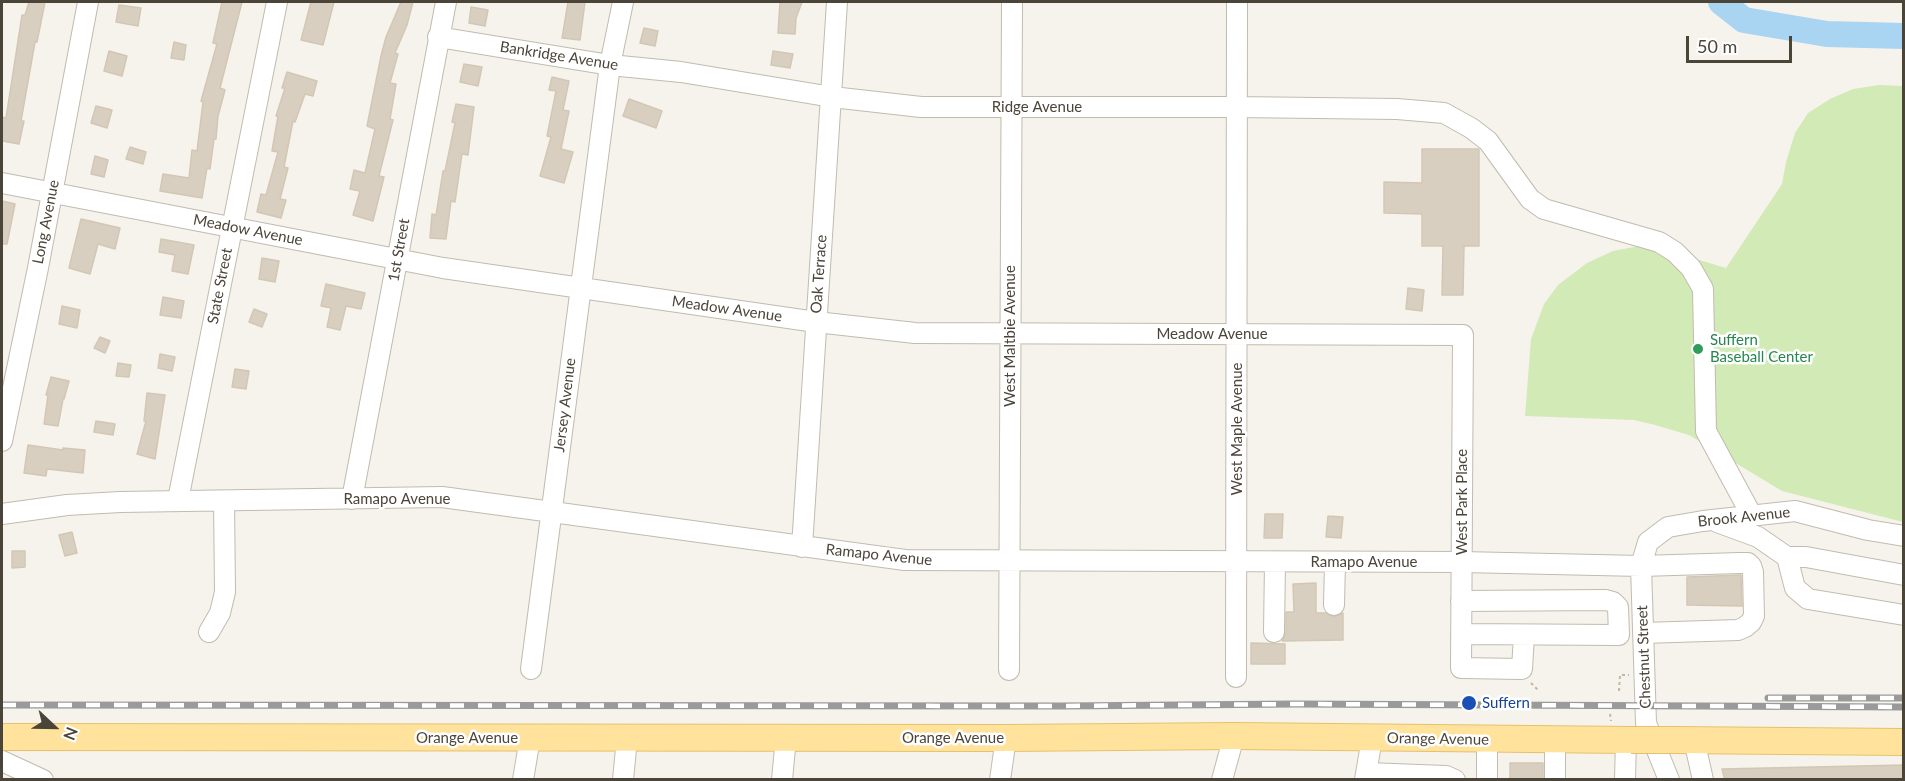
<!DOCTYPE html>
<html>
<head>
<meta charset="utf-8">
<style>
  body { margin:0 }
  #map { position:relative; width:1905px; height:781px; overflow:hidden; background:#f6f3ec; font-family:Lato,sans-serif }
  canvas { display:block }
  .frame { position:absolute; inset:0; border:3px solid #4b4439; pointer-events:none }
  .north { position:absolute; left:24px; top:697px; width:60px; height:60px; -webkit-text-stroke:4px #fff; paint-order:stroke; rotate:112deg; font-size:16px; font-weight:700; line-height:24px; text-align:center; color:#4b4439 }
  .north::after { content:''; display:block; margin:auto; width:21px; height:27px; background:#4b4439; clip-path:polygon(50% 0,100% 100%,50% 72%,0 100%) }
  .scale { position:absolute; left:1686px; top:36px; width:106px; height:27px; box-sizing:border-box; border:3px solid #4b4439; border-top:0; padding-left:8px; font-size:18px; line-height:21px; white-space:nowrap; color:#4b4439; -webkit-text-stroke:4px #fff; paint-order:stroke }
</style>
</head>
<body>
<div id="map">
<canvas width="1905" height="781"></canvas>
<div class="frame"></div>
<div class="north">N</div>
<div class="scale">50 m</div>
</div>
<script>
const context = document.querySelector('canvas').getContext('2d');
context.lineJoin = 'round';
function paint(path, color) { context.fillStyle = color; context.fill(path, 'evenodd'); }
const toPath = rows => new Path2D(rows.map(r => 'M' + r).join(''));
function strokePath(path, color, width, dash) { context.strokeStyle = color; context.lineWidth = width; context.lineCap = dash ? 'butt' : 'round'; context.setLineDash(dash || []); context.stroke(path); }
function drawText(font, color, halo, rows, align = 'center') {
  context.font = font + ' Lato,sans-serif'; context.lineWidth = 5; context.setLineDash([]); context.textBaseline = 'middle'; context.strokeStyle = halo; context.fillStyle = color; for (const [text, x, y, turn = 0] of rows) {
    context.save(); context.translate(x, y); context.rotate((+turn || 0) * Math.PI / 180); context.textAlign = isNaN(turn) ? turn : align; if (halo) context.strokeText(text, 0, 0); context.fillText(text, 0, 0); context.restore();
  }
}
const green = toPath([
  [1879,85,1903,86,1903,522,1782,491,1689,435,1655,425,1634,420,1525,416,1531,339,1544,304,1558,285,1587,263,1613,251,1639,246,1666,250,1726,268,1782,184,1786,162,1795,133,1808,113,1830,99,1853,89]
]);
const river = toPath([
  [1721,2,1744,20,1827,34,1904,36]
]);
const building = toPath([
  [29,2,45,2,37,42,35,42,21,121,24,121,19,144,2,141,2,117,6,118,22,15,25,15,29,2],
  [222,2,242,2,220,88,225,90,218,116,216,139,214,139,210,169,207,168,202,198,160,191,163,174,189,178,192,150,197,151,203,102,201,101,217,44,213,43,222,2],
  [311,2,334,2,323,45,301,40,311,2],
  [401,2,413,2,407,25,395,53,398,54,390,83,396,84,390,119,393,120,379,176,384,177,373,221,353,215,360,191,350,189,354,170,365,173,375,129,367,126,381,56,386,37,401,2],
  [568,2,585,2,580,40,562,38,568,2],
  [780,2,802,2,796,18,795,34,778,33,780,2],
  [119,5,141,8,138,26,116,22,119,5],
  [471,7,488,10,485,26,469,23,471,7],
  [644,28,658,31,655,46,640,43,644,28],
  [174,42,186,45,184,60,171,58,174,42],
  [109,51,127,56,122,76,104,71,109,51],
  [773,51,793,54,790,68,771,65,773,51],
  [464,64,482,67,478,86,460,82,464,64],
  [287,72,317,81,313,96,305,94,295,122,293,121,284,167,288,168,280,199,286,200,281,218,257,212,261,194,266,195,278,152,272,151,278,116,276,116,285,88,282,88,287,72],
  [552,77,569,81,563,110,569,111,561,149,573,152,564,183,540,176,551,137,547,136,556,91,549,90,552,77],
  [629,99,662,111,656,128,623,116,629,99],
  [456,104,474,107,468,155,462,154,455,202,451,201,446,239,430,238,432,214,436,215,443,171,445,171,455,123,452,122,456,104],
  [96,106,112,110,107,128,91,123,96,106],
  [130,147,146,152,143,164,126,159,130,147],
  [1422,149,1479,149,1479,246,1464,246,1463,295,1442,295,1443,246,1422,246,1422,214,1384,213,1384,182,1422,183,1422,149],
  [95,156,108,160,104,177,91,174,95,156],
  [2,201,15,204,7,244,2,244,2,201],
  [81,219,120,228,115,249,98,244,90,274,69,268,81,219],
  [161,239,194,245,188,274,172,271,175,255,159,252,161,239],
  [262,258,279,261,275,282,259,279,262,258],
  [326,284,365,293,361,309,346,306,340,330,327,327,331,308,321,306,326,284],
  [1408,288,1424,290,1422,311,1406,309,1408,288],
  [163,297,184,301,181,318,160,315,163,297],
  [62,306,80,310,77,328,59,324,62,306],
  [254,309,267,314,262,327,249,322,254,309],
  [100,337,110,341,105,353,94,348,100,337],
  [160,354,175,357,172,371,158,368,160,354],
  [118,363,131,365,129,377,116,376,118,363],
  [235,369,249,371,246,389,232,387,235,369],
  [51,377,69,381,64,399,63,399,58,426,44,424,48,395,46,395,51,377],
  [147,393,165,395,155,459,137,454,146,421,144,421,147,393],
  [96,421,115,424,113,435,94,432,96,421],
  [28,445,63,450,63,448,85,450,83,473,47,469,46,476,24,473,28,445],
  [1265,514,1283,514,1282,538,1264,538,1265,514],
  [1328,516,1343,517,1341,538,1326,537,1328,516],
  [72,532,77,553,65,556,59,535,72,532],
  [12,551,25,551,25,567,12,568,12,551],
  [1741,575,1742,606,1687,605,1687,577,1741,575],
  [1316,583,1316,613,1326,613,1334,617,1343,613,1343,640,1282,641,1286,633,1286,612,1294,612,1293,584,1316,583],
  [1251,643,1285,644,1285,664,1251,664,1251,643],
  [1510,763,1543,763,1543,780,1510,780,1510,763],
  [1904,765,1904,780,1725,780,1722,769,1904,765]
]);
const path = toPath([
  [1531,683,1539,691],
  [1619,691,1620,675,1629,675],
  [1610,714,1611,721]
]);
const minor = toPath([
  [438,37,610,65,681,72,832,97,921,107,1236,107,1397,109,1444,113,1471,128,1488,141,1530,199,1544,209,1659,242,1675,252,1691,268,1703,289,1706,431,1752,516],
  [2,183,443,268,816,322,915,333,1463,335,1461,668,1522,669,1524,636],
  [2,441,38,268,88,2],
  [352,499,446,2],
  [178,500,277,2],
  [2,514,67,505,120,502,442,497,905,560,1462,562,1641,566,1740,563,1748,563,1751,566,1753,572,1754,616,1751,622,1745,627,1738,630,1643,633],
  [1717,522,1758,537,1787,557,1795,588,1808,599,1904,615],
  [802,547,837,2],
  [1787,557,1806,557,1904,575],
  [1334,605,1335,562],
  [209,632,220,613,225,592,224,501],
  [1274,632,1275,562],
  [1461,634,1619,635,1618,607,1613,602,1606,600,1461,601],
  [531,669,610,65,623,2],
  [1009,670,1012,2],
  [1236,677,1237,2],
  [1555,740,1555,780],
  [1694,740,1703,780],
  [2,761,43,780],
  [1367,773,1446,776,1455,780],
  [523,780,530,738],
  [623,780,627,738],
  [782,780,786,737],
  [1000,780,1006,738],
  [1222,780,1234,736],
  [1365,780,1372,738],
  [1487,780,1487,739],
  [1625,780,1626,740],
  [1669,780,1646,723,1641,566,1648,542,1668,527,1703,521,1795,511,1868,530,1904,536]
]);
const major = toPath([
  [2,737,1006,738,1234,736,1631,740],
  [1673,740,1904,742]
]);
const rail = toPath([
  [1768,698,1904,698],
  [2,705,1063,706,1295,704,1904,707]
]);
const majorBridge = toPath([
  [1631,740,1673,740]
]);
const markers = [
  [1698,349,6,"#2e9e5b"],
  [1469,703,8,"#1a4fb4"]
];
const streetNames = [
  ["Bankridge Avenue",559,56,9],
  ["Ridge Avenue",1037,107],
  ["Long Avenue",46,222,-79],
  ["Meadow Avenue",248,230,11],
  ["1st Street",399,250,-80],
  ["Oak Terrace",819,274,-86],
  ["State Street",220,286,-79],
  ["Meadow Avenue",727,309,8],
  ["Meadow Avenue",1212,334],
  ["West Maltbie Avenue",1010,336,-90],
  ["Jersey Avenue",565,405,-83],
  ["West Maple Avenue",1237,429,-90],
  ["Ramapo Avenue",397,499],
  ["West Park Place",1462,502,-90],
  ["Brook Avenue",1744,517,-6],
  ["Ramapo Avenue",879,555,6],
  ["Ramapo Avenue",1364,562],
  ["Chestnut Street",1644,657,-92],
  ["Orange Avenue",467,738],
  ["Orange Avenue",953,738],
  ["Orange Avenue",1438,739,1]
];
const leisureNames = [
  ["Suffern",1710,340],
  ["Baseball Center",1710,357]
];
const transitNames = [
  ["Suffern",1482,703]
];
paint(green, '#d2eab5');
strokePath(river, '#a9d4f2', 26);
paint(building, '#d8cfc1');
strokePath(building, '#d3c7b4', 1.5);
strokePath(minor, '#c2bbae', 22);
strokePath(major, '#e6c16a', 28);
strokePath(path, '#c4b79f', 2, [3, 3]);
strokePath(minor, '#fff', 20);
strokePath(major, '#ffe39c', 26);
strokePath(rail, '#9a9a9a', 7);
strokePath(rail, '#fff', 4.5, [14]);
strokePath(majorBridge, '#e6c16a', 28, []);
strokePath(majorBridge, '#ffe39c', 26);
for (const [x, y, r, color] of markers) { const dot = new Path2D(); dot.arc(x, y, r, 0, 2 * Math.PI); context.fillStyle = color; context.fill(dot); strokePath(dot, '#fff', 2); }
drawText('15px', '#4b4439', '#fff', streetNames);
drawText('15px', '#27864d', '#fff', leisureNames, 'left');
drawText('15px', '#164399', '#fff', transitNames, 'left');
</script>
</body>
</html>
